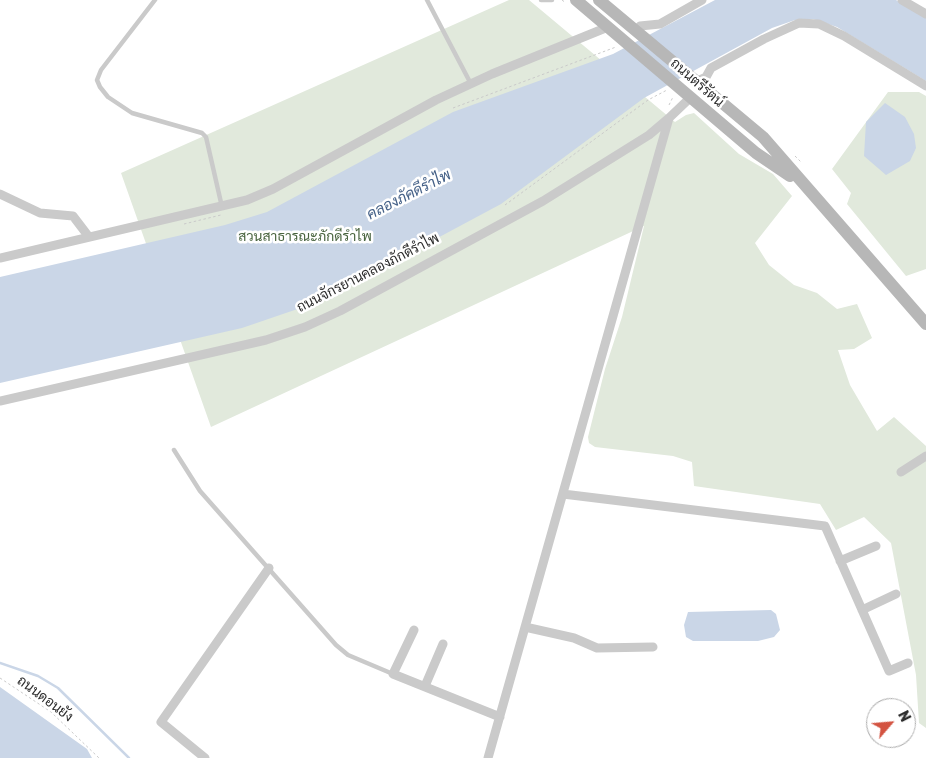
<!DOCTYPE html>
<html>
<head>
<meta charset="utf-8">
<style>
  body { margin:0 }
  #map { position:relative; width:926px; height:758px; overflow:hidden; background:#fff; font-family:Rubik,sans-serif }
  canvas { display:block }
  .north { position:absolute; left:866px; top:698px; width:50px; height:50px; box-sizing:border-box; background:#fff; border:1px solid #ababab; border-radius:50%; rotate:63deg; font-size:14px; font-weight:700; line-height:20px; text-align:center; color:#2d2d2d }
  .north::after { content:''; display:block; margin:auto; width:18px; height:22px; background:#d35341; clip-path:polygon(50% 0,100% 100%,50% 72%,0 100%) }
</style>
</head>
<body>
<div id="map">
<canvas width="926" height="758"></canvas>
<div class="north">N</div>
</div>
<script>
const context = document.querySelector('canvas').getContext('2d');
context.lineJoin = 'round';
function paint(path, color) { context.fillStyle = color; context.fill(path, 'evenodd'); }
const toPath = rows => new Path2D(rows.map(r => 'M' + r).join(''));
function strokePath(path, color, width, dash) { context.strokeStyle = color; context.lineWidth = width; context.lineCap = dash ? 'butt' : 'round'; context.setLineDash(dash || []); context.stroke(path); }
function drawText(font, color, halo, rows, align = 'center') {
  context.font = font + ' Rubik,Sarabun,sans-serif'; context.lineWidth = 5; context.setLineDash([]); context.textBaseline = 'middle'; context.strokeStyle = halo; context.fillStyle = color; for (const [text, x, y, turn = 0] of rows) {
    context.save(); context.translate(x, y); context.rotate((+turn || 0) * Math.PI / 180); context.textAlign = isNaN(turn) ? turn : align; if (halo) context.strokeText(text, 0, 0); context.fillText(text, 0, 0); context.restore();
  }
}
const green = toPath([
  [509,0,529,0,675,122,686,115,694,113,739,154,773,174,792,196,755,243,769,265,794,285,817,293,837,309,857,304,872,338,854,349,838,350,850,385,877,431,894,417,926,446,926,728,919,723,916,675,891,543,864,517,836,530,820,504,694,486,692,462,673,456,595,447,589,443,588,437,605,369,622,317,644,226,211,427,121,173],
  [888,92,919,92,926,96,926,269,906,276,847,204,851,193,832,169]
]);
const water = toPath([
  [715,0,896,0,926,18,926,81,837,27,813,19,795,20,772,28,644,98,501,204,318,302,242,328,0,383,0,277,225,225,267,212,453,112,613,54],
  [885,103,905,117,914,134,916,148,910,161,886,175,864,156,866,122],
  [771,610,776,614,780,630,774,637,758,641,693,641,686,637,684,625,688,612],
  [0,687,87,749,92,758,0,758]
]);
const stream = toPath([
  [0,663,38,676,58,688,129,758]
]);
const path = toPath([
  [562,0,566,3],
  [669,105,673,97],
  [453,108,616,47],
  [795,156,802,163],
  [505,205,648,100,667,90],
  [184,224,221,215],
  [0,678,51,712,99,758]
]);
const lane = toPath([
  [155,0,101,70,97,80,100,87,108,97,132,113,202,133,206,137,222,207],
  [427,0,471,84],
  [541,0,552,0],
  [174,450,200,491,336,645,348,655,393,674]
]);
const street = toPath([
  [902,0,926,14],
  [636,31,640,26,660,24,702,0],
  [697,81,706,77,711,68,764,39,799,23,819,24,844,36,926,86],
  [0,194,40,213,73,216,89,237],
  [0,258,247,200,273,189,436,100,492,74,608,27],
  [0,401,266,340,305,327,340,311,543,201,649,135,669,118],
  [901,472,926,456],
  [563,494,825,526,889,671,908,663],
  [840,561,876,546],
  [862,610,896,594],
  [525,627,574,638,597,648,653,647],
  [414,630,393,674,500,717],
  [425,686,443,644],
  [205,758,161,722,269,568],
  [488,758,669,118,691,97]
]);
const secondary = toPath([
  [576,0,756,153,790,176],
  [599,0,763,137,926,324]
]);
const streetNames = [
  ["ถนนตรีรัตน์",697,83,41],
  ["ถนนจักรยานคลองภักดีรำไพ",368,273,-27],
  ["ถนนดอนยัง",45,699,37]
];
const parkNames = [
  ["สวนสาธารณะภักดีรำไพ",305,237]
];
const waterNames = [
  ["คลองภัคดีรำไพ",409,195,-27]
];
paint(green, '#e1e9dc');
paint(water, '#cad6e7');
strokePath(stream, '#cad6e7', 2.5);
strokePath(path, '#cacaca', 1, [2.5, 2.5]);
strokePath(lane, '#cacaca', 4.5);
strokePath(street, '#cacaca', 9);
strokePath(secondary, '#b7b7b7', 12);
drawText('14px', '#2d2d2d', '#fff', streetNames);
drawText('14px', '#49643f', '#fff', parkNames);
drawText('italic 15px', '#446087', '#fff', waterNames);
</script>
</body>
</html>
